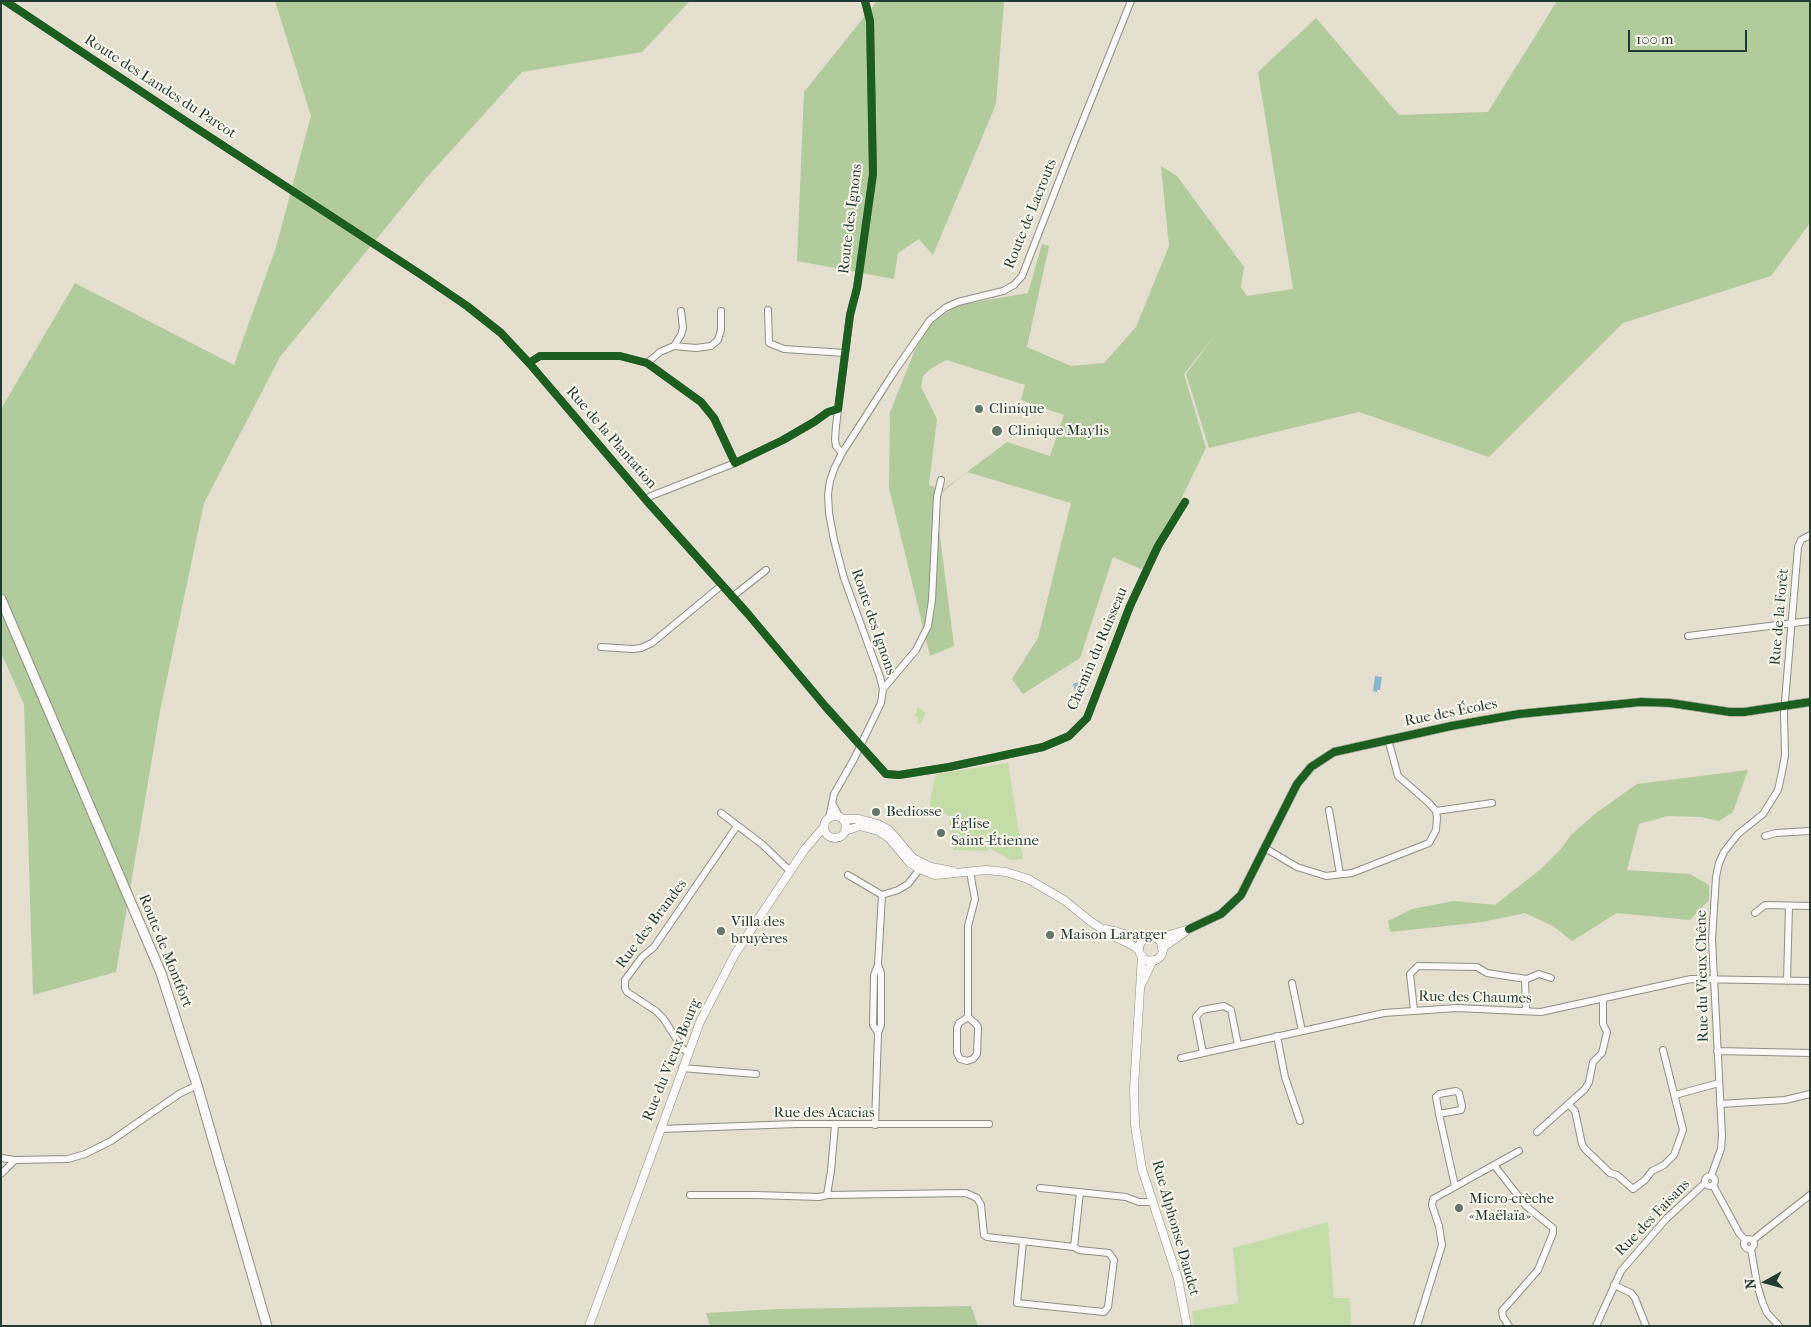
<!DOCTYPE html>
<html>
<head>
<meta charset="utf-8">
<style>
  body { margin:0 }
  #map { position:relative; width:1811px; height:1327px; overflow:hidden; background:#e4dfce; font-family:"IM FELL French Canon",serif }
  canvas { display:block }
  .frame { position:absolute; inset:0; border:2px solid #1f3d34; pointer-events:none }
  .north { position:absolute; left:1741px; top:1257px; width:50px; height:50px; -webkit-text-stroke:4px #fbf7ec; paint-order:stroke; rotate:263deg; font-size:14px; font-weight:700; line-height:20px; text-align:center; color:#1f3d34 }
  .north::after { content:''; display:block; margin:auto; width:18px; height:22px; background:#1f3d34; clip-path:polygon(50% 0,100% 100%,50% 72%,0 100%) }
  .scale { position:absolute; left:1628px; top:30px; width:119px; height:22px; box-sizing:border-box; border:2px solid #1f3d34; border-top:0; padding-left:6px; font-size:15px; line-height:18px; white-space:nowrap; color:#1f3d34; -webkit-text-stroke:4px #fbf7ec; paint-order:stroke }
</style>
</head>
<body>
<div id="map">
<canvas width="1811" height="1327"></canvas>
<div class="frame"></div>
<div class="north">N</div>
<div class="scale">100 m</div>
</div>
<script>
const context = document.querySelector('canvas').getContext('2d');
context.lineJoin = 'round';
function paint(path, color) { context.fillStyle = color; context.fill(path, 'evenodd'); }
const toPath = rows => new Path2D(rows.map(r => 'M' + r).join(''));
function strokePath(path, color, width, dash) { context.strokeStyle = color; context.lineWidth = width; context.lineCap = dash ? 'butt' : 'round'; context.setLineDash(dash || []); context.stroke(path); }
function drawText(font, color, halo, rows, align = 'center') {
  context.font = font + ' "IM FELL French Canon",serif'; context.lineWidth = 4; context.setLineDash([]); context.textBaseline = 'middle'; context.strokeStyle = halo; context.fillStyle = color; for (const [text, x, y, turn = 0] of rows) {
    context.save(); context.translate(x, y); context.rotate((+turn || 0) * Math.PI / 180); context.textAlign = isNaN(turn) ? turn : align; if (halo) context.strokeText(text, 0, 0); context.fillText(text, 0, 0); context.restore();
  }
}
const green = toPath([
  [918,707,926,713,920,724,917,723,918,718,915,715],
  [1008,763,1023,859,1011,860,989,848,988,851,953,850,953,846,951,846,949,816,945,814,931,815,930,801,936,774],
  [1328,1222,1334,1298,1350,1298,1351,1326,1193,1326,1192,1311,1238,1303,1233,1248]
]);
const forest = toPath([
  [275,1,690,1,642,52,522,72,428,176,280,357,204,503,160,711,116,972,33,995,24,704,1,653,1,409,75,283,234,365,276,247,311,116],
  [877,1,1004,1,996,104,933,255,919,239,898,253,894,279,797,261,804,92],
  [1557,1,1810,1,1810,223,1771,276,1623,323,1489,457,1359,412,1209,448,1186,374,1216,334,1184,374,1206,448,1146,571,1113,557,1080,658,1023,694,1012,679,1038,638,1071,503,967,472,935,498,954,646,930,656,889,488,890,412,915,350,931,322,959,305,1028,293,1042,244,1049,246,1027,347,1071,366,1104,363,1136,327,1169,246,1161,166,1177,176,1244,267,1241,287,1247,296,1293,289,1258,72,1316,18,1399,115,1488,112],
  [947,360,1025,385,1021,400,1064,415,1050,456,1007,442,943,490,929,485,937,419,921,387,923,376,933,367],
  [1748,770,1733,812,1719,821,1701,817,1668,816,1639,824,1627,870,1690,874,1709,885,1709,900,1690,920,1617,913,1572,941,1553,926,1525,913,1483,922,1390,932,1388,921,1412,909,1454,901,1495,905,1541,869,1560,850,1572,834,1596,813,1637,784],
  [971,1306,978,1326,710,1326,706,1313,778,1309]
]);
const water = toPath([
  [1375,676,1382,677,1380,690,1377,690,1377,692,1373,691],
  [1079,682,1084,695,1077,698,1073,684]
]);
const minor = toPath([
  [5,1,190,124,420,274,467,306,501,333,529,363,646,500,748,614,825,706,886,774,899,775,949,767,1043,747,1069,736,1087,718,1130,606,1158,546,1185,502],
  [768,310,769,343,784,349,845,353],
  [674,346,681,335,683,328,681,311],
  [529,363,540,356,620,356,647,363,701,402,714,418,735,463],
  [647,363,660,352,674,346,696,348,711,346,718,340,721,330,721,311],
  [842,453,836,446,835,440,836,426,850,315,857,288,873,174,870,21,865,1],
  [646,500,651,496,735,463,783,440,814,422,828,412,838,409],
  [732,597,766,570],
  [1688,636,1810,621],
  [601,647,633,649,641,648,652,643,722,585],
  [883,689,916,650,928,626,932,600,937,497,941,480],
  [832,803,839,816],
  [1329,810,1340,874],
  [1436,811,1492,803],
  [721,813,763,845,790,871],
  [829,818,834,794,854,759,881,703,883,689,880,677,844,578,834,540,829,513,828,494,830,481,834,469,842,453,894,372,930,320,945,308,958,302,1003,291,1014,285,1022,276,1071,150,1131,1],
  [1765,836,1776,833,1810,831],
  [1265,848,1297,867,1326,876,1352,873,1429,843,1436,830,1437,818,1436,811,1429,803,1398,776,1388,739],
  [848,875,882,895],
  [1755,913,1765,905,1810,906],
  [1525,979,1526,1010],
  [1787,981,1789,906],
  [1292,983,1302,1031],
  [1414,1010,1410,974,1418,966,1477,967,1487,973,1506,976,1527,979,1539,974,1551,978],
  [968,1017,968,926,975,899,970,872],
  [968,1017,976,1024,978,1027,977,1054,973,1059,967,1061,960,1059,957,1053,957,1028,959,1023,968,1017],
  [878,1033,873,1025,874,975,878,965,882,895,898,890,908,884,923,865],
  [1277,1036,1285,1077,1300,1121],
  [1717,1051,1810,1053],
  [688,1052,683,1049,663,1018,656,1011,627,992,625,988,625,980,642,957,654,947,737,826],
  [1203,1053,1196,1017,1202,1010,1224,1006,1231,1010,1238,1045],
  [1181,1058,1384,1013,1457,1008,1541,1012,1691,979,1810,981],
  [682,1068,756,1074],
  [1675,1095,1719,1083],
  [1568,1104,1575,1111,1582,1144,1585,1149,1610,1173,1617,1175,1633,1189,1645,1180,1652,1171,1664,1165,1674,1155,1683,1130,1663,1050],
  [1720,1104,1785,1100,1810,1094],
  [1439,1114,1461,1110,1462,1106,1459,1093,1456,1091,1439,1094,1436,1097,1439,1114,1455,1186],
  [875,1125,878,1033,881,1025,881,973,878,965],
  [660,1129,796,1124,989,1124],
  [1537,1132,1585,1089,1589,1082,1593,1062,1602,1053,1607,1032,1603,1024,1603,999],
  [1,1158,15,1160],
  [1494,1165,1526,1206,1553,1228,1553,1233,1538,1270,1502,1311,1503,1317,1509,1326],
  [1,1174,15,1160,68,1159,85,1154,111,1141,179,1094,197,1085],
  '1705 1181a5 5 0 1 1 10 0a5 5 0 1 1-10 0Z',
  [1711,1176,1721,1149,1722,1135,1712,939,1716,877,1719,863,1724,852,1738,834,1763,814,1778,790,1782,772,1785,755,1784,713,1798,547,1801,540,1810,535],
  [1713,1185,1739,1233,1745,1240],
  [1040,1188,1126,1197,1139,1202,1151,1202],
  [690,1195,756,1195,819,1197,827,1195,831,1171,835,1125],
  [827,1195,966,1193,977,1198,981,1205,984,1235,987,1237,1074,1247,1080,1192],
  '1744 1244a5 5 0 1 1 10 0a5 5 0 1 1-10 0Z',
  [1753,1240,1810,1195],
  [1023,1242,1017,1303,1104,1312,1108,1307,1114,1260,1109,1253,1079,1250,1074,1247],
  [1751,1249,1757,1284,1762,1301,1767,1313,1779,1326],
  [1614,1285,1631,1293,1635,1298,1646,1326],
  [1417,1326,1442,1245,1439,1226,1432,1205,1433,1199,1519,1151],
  [1596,1326,1621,1271,1666,1219,1705,1183]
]);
const tertiary = toPath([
  '824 827a11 11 0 1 1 22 0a11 11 0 1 1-22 0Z',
  [843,819,859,819,878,824,889,830,913,858,931,867,953,871],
  [845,831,860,826,878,831,889,838,910,863,920,869,935,875,986,870,1006,872,1028,879,1064,900,1090,921,1111,935,1132,945,1139,950],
  [1106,929,1145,939],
  '1139 949a12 12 0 1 1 24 0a12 12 0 1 1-24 0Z',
  [1157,939,1189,929,1221,914,1241,895,1297,784,1311,767,1334,752,1451,726,1519,714,1641,702,1670,703,1730,712,1744,712,1810,702],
  [1162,948,1185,932],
  [1142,956,1134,1088,1135,1125,1142,1169,1178,1279,1187,1326],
  [1141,985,1153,960],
  [589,1326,700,1022,735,954,805,849,824,827]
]);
const secondary = toPath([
  [1,599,161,973,197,1085,267,1326]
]);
const cycleway = toPath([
  [5,1,190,124,420,274,467,306,501,333,529,363,646,500,748,614,825,706,886,774,899,775,949,767,1043,747,1069,736,1087,718,1130,606,1158,546,1185,502],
  [529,363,540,356,620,356,647,363,701,402,714,418,735,463,783,440,814,422,828,412,838,409,850,315,857,288,873,174,870,21,865,1],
  [1189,929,1221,914,1241,895,1297,784,1311,767,1334,752,1451,726,1519,714,1641,702,1670,703,1730,712,1744,712,1810,702]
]);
const markers = [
  [979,409,5,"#64766a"],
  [997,431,6,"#64766a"],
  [876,812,5,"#64766a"],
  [941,833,5,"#64766a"],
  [721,931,5,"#64766a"],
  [1050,935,5,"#64766a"],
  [1459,1208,5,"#64766a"]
];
const streetNames = [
  ["Route des Landes du Parcot",160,87,33],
  ["Route de Lacrouts",1031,214,-68],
  ["Route des Ignons",851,219,-83],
  ["Rue de la Plantation",611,438,49],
  ["Rue de la Forêt",1780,617,-85],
  ["Route des Ignons",873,622,71],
  ["Chemin du Ruisseau",1098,649,-67],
  ["Rue des Écoles",1451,713,-11],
  ["Rue des Brandes",652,924,-53],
  ["Route de Montfort",165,951,68],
  ["Rue du Vieux Chêne",1703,976,-91],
  ["Rue des Chaumes",1475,998,1],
  ["Rue du Vieux Bourg",672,1060,-68],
  ["Rue des Acacias",824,1113],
  ["Rue des Faisans",1653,1218,-46],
  ["Rue Alphonse Daudet",1175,1228,74]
];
const poiNames = [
  ["Clinique",989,409],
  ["Clinique Maylis",1008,431],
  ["Bediosse",886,812],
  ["Église",951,824],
  ["Saint-Étienne",951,841],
  ["Villa des",731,922],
  ["bruyères",731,939],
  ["Maison Laratger",1060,935],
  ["Micro-crèche",1469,1199],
  ["«Maëlaïa»",1469,1216]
];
paint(green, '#c4dda8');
paint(forest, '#b1cb9d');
paint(water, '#84b4d0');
strokePath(minor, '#8d8f85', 8);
strokePath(tertiary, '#8d8f85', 9);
strokePath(secondary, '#8d8f85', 11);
strokePath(minor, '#fbfaf8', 6);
strokePath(tertiary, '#fbfaf8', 8);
strokePath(secondary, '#fbfaf8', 9);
strokePath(cycleway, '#1b5e20', 8);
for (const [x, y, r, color] of markers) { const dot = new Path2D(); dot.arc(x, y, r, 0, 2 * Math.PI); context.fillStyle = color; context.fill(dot); strokePath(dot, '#fbf7ec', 2); }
drawText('15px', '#1f3d34', '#fbf7ec', streetNames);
drawText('15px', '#1f3d34', '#fbf7ec', poiNames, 'left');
</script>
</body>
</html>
